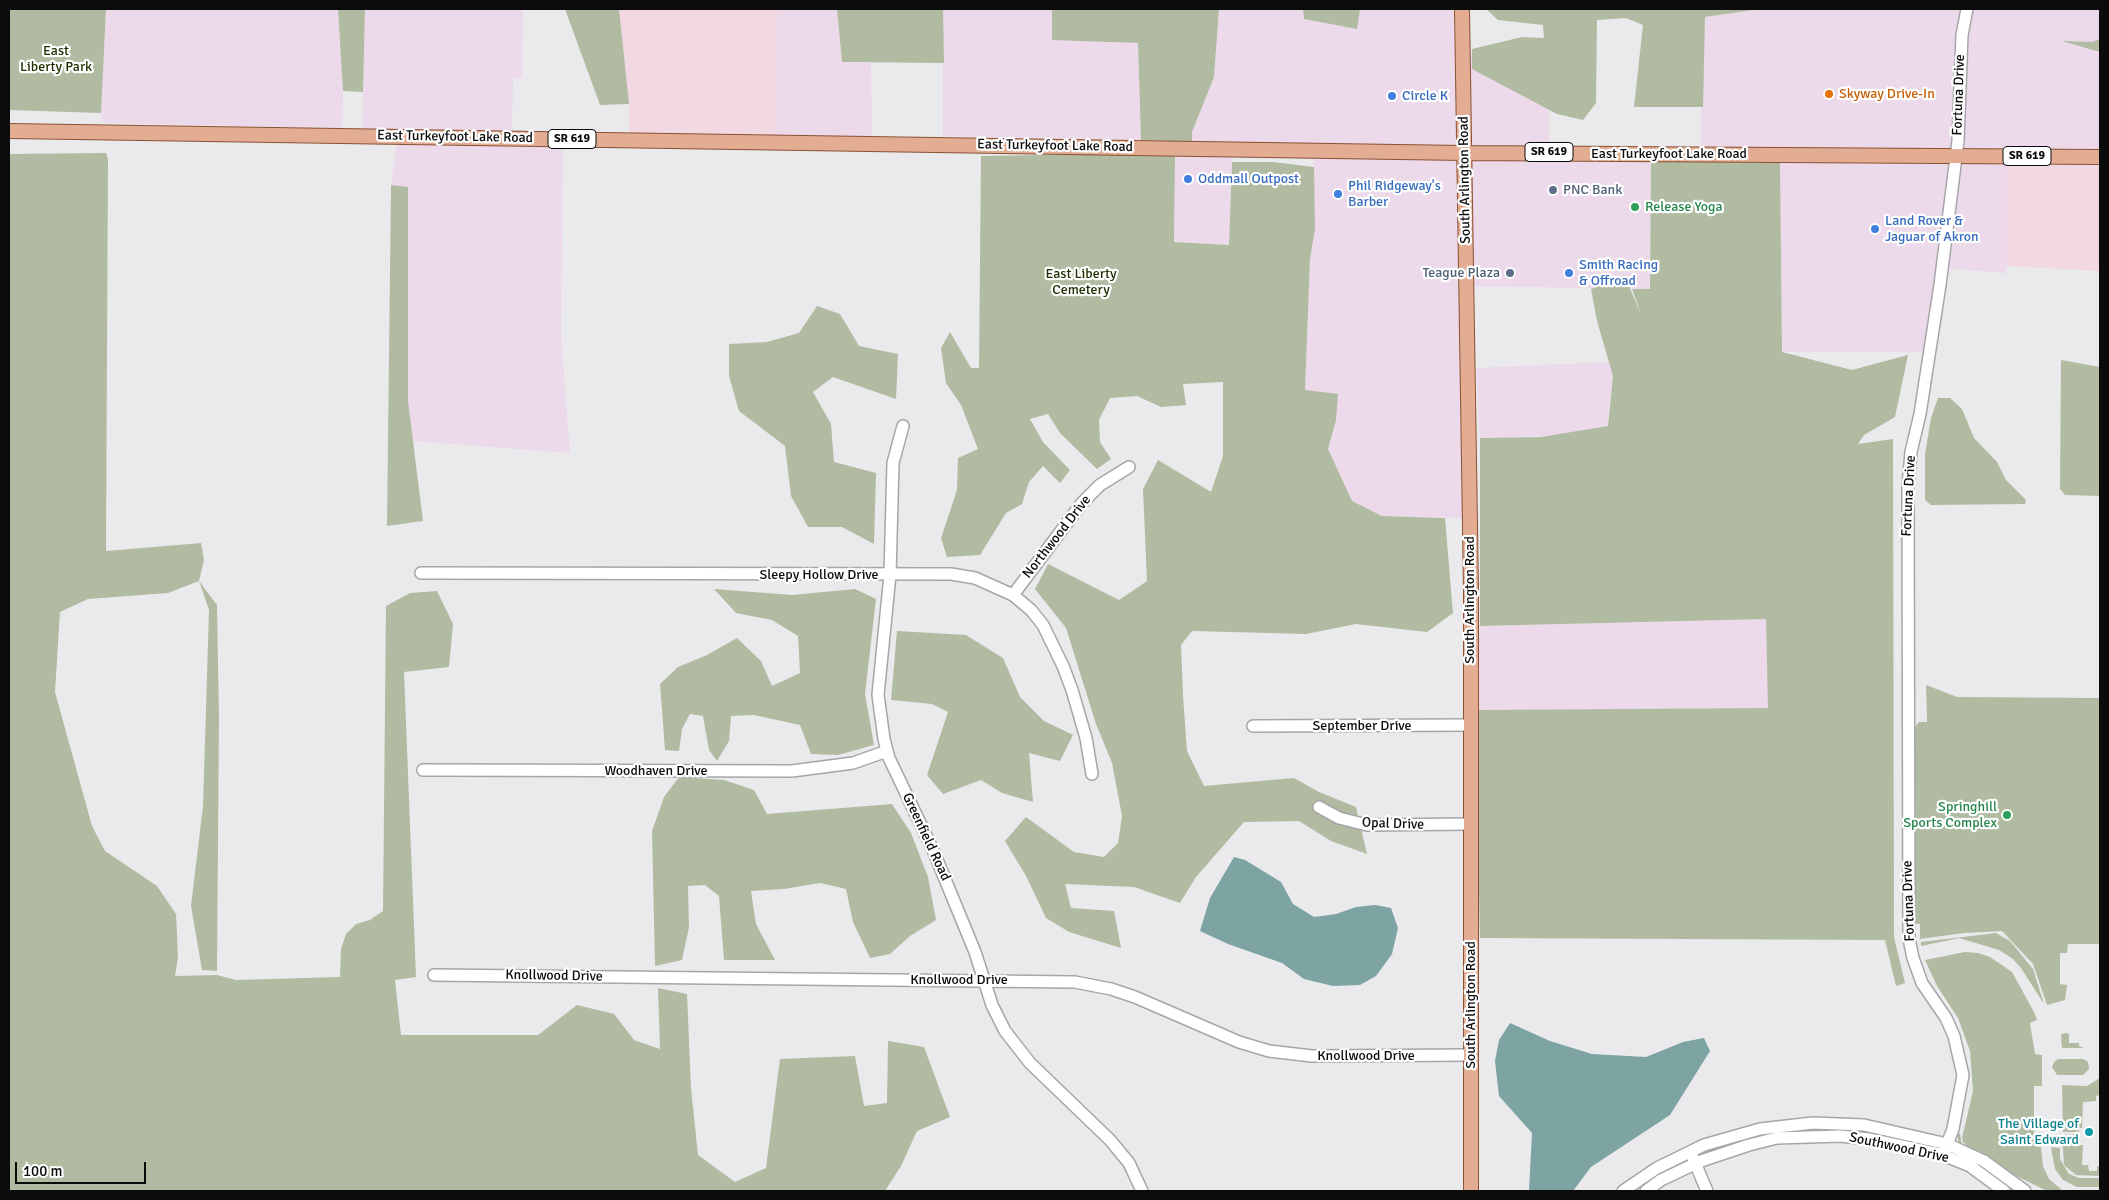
<!DOCTYPE html>
<html>
<head>
<meta charset="utf-8">
<style>
  body { margin:0 }
  #map { position:relative; width:2109px; height:1200px; overflow:hidden; background:#eaeaed; font-family:Signika,sans-serif }
  canvas { display:block }
  .frame { position:absolute; inset:0; border:10px solid #0b0b0c; pointer-events:none }
  .scale { position:absolute; left:15px; top:1162px; width:131px; height:22px; box-sizing:border-box; border:2px solid #0b0b0c; border-top:0; padding-left:6px; font-size:15px; line-height:18px; white-space:nowrap; color:#0b0b0c; -webkit-text-stroke:4px #fff; paint-order:stroke }
</style>
</head>
<body>
<div id="map">
<canvas width="2109" height="1200"></canvas>
<div class="frame"></div>
<div class="scale">100 m</div>
</div>
<script>
const context = document.querySelector('canvas').getContext('2d');
context.lineJoin = 'round';
function paint(path, color) { context.fillStyle = color; context.fill(path, 'evenodd'); }
const toPath = rows => new Path2D(rows.map(r => 'M' + r).join(''));
function strokePath(path, color, width, dash) { context.strokeStyle = color; context.lineWidth = width; context.lineCap = dash ? 'butt' : 'round'; context.setLineDash(dash || []); context.stroke(path); }
function drawText(font, color, halo, rows, align = 'center') {
  context.font = font + ' Signika,sans-serif'; context.lineWidth = 4.5; context.setLineDash([]); context.textBaseline = 'middle'; context.strokeStyle = halo; context.fillStyle = color; for (const [text, x, y, turn = 0] of rows) {
    context.save(); context.translate(x, y); context.rotate((+turn || 0) * Math.PI / 180); context.textAlign = isNaN(turn) ? turn : align; if (halo) context.strokeText(text, 0, 0); context.fillText(text, 0, 0); context.restore();
  }
}
const commercial = toPath([
  [106,9,338,9,343,91,342,128,103,123,101,113],
  [365,9,523,9,522,78,513,78,512,138,362,136],
  [778,9,837,9,842,62,871,63,872,137,776,135],
  [943,9,1052,9,1052,40,1138,43,1141,140,943,136],
  [1219,9,1303,9,1304,19,1356,29,1360,9,1462,9,1463,54,1549,61,1549,152,1651,153,1650,289,1467,286,1470,518,1382,516,1352,501,1342,482,1328,449,1336,420,1305,390,1310,259,1315,229,1313,151,1192,148,1192,132,1214,77],
  [1758,9,2100,9,2100,157,2006,156,2006,273,1942,268,1930,352,1782,352,1780,155,1700,154,1705,17],
  [397,141,563,143,561,336,570,453,413,441,408,401,408,188,391,185],
  [1175,153,1232,153,1229,245,1174,242],
  [1609,362,1613,376,1606,434,1480,438,1476,368],
  [1767,619,1769,708,1475,710,1480,626]
]);
const industrial = toPath([
  [619,9,778,9,776,135,629,133,629,104],
  [2006,161,2100,162,2100,271,2006,266]
]);
const green = toPath([
  [9,9,106,9,101,113,9,110],
  [338,9,365,9,363,92,343,91],
  [565,9,619,9,629,104,600,105],
  [837,9,943,9,944,63,842,62],
  [1052,9,1219,9,1214,77,1192,132,1192,142,1141,140,1138,43,1052,40],
  [1303,9,1360,9,1357,29,1304,19],
  [1486,9,1760,9,1705,17,1703,107,1634,107,1643,25,1626,18,1597,20,1596,103,1583,120,1557,114,1472,69,1472,49,1522,37,1544,38,1543,25,1498,20],
  [2100,39,2100,52,2062,41,2092,42],
  [106,153,108,159,106,551,201,543,204,560,199,581,217,605,219,718,217,971,202,970,191,906,203,806,209,610,199,581,168,593,88,599,60,612,55,692,92,826,105,851,157,886,176,914,178,957,175,976,217,975,236,980,340,977,341,949,346,934,356,924,370,920,383,911,386,606,410,593,437,591,453,624,449,667,404,672,416,977,395,980,401,1035,538,1035,577,1005,614,1014,634,1040,660,1049,658,988,687,994,691,1088,698,1155,735,1182,766,1168,780,1059,855,1056,864,1106,887,1103,888,1041,924,1047,950,1117,917,1131,901,1166,885,1191,9,1191,9,154],
  [1175,153,1174,242,1229,245,1232,162,1273,162,1314,167,1315,229,1310,259,1305,390,1338,394,1336,420,1328,449,1352,501,1382,516,1445,518,1453,613,1427,632,1356,624,1306,634,1192,631,1181,645,1183,696,1187,751,1204,786,1294,778,1319,792,1356,807,1367,854,1331,841,1299,821,1244,822,1196,877,1180,903,1134,887,1065,884,1071,908,1114,911,1121,948,1069,932,1046,918,1026,876,1005,841,1026,817,1074,852,1104,857,1118,843,1122,816,1112,763,1096,724,1066,628,1035,589,1048,564,1119,600,1147,581,1143,489,1158,460,1211,492,1223,456,1223,382,1183,384,1186,405,1161,407,1137,396,1110,398,1099,420,1100,442,1111,459,1097,469,1060,433,1048,414,1030,419,1043,442,1070,470,1060,483,1043,466,1029,482,1022,504,1006,513,980,555,947,557,941,538,957,490,958,458,978,449,961,405,946,383,941,348,950,332,971,368,979,368,981,156],
  [1651,160,1780,160,1782,352,1852,370,1908,355,1895,417,1864,435,1858,444,1893,439,1894,937,1905,983,1896,986,1885,940,1480,938,1475,710,1768,708,1766,619,1480,626,1480,438,1541,437,1608,426,1613,376,1597,321,1591,289,1625,277,1641,314,1632,289,1650,289],
  [391,185,408,187,408,401,423,521,387,526],
  [817,306,840,314,859,346,898,354,896,399,833,377,813,392,831,424,834,462,876,473,874,544,842,527,808,527,791,496,785,446,739,411,729,376,729,344,767,342,799,333],
  [2061,360,2100,367,2100,496,2065,495,2060,489],
  [1938,398,1950,398,1962,409,1974,438,1997,462,2006,480,2026,500,2025,504,1931,505,1925,500,1925,454,1931,418],
  [714,589,792,595,855,589,876,599,865,694,874,745,838,755,811,754,800,725,754,715,731,716,729,741,717,761,709,750,703,716,690,714,682,729,679,751,665,750,660,684,678,667,707,655,737,638,761,661,772,686,800,673,798,636,772,620,736,613],
  [897,631,966,635,1003,658,1020,697,1044,721,1073,735,1060,761,1029,753,1033,802,1002,793,981,780,943,794,927,775,948,712,932,704,891,700],
  [1926,685,1957,697,2100,698,2100,944,2068,944,2067,953,2060,953,2060,984,2067,985,2065,1000,2047,1005,2033,964,2002,931,1964,933,1920,939,1920,924,1913,924,1914,728,1919,722,1927,722],
  [679,777,724,780,754,790,767,814,892,804,911,833,928,877,936,920,910,936,890,954,870,958,853,922,846,889,820,883,784,889,751,891,756,924,775,960,724,960,719,896,705,885,688,886,689,927,682,960,655,966,652,831,664,797],
  [1996,933,2010,941,2033,969,2044,1004,2021,968,2013,959,1999,950,1959,938,1921,946,1921,942],
  [1965,952,1978,953,1990,957,2012,972,2035,1014,2037,1020,2030,1023,2035,1054,2042,1055,2042,1086,2034,1086,2034,1146,2041,1147,2043,1166,2049,1179,2063,1191,2047,1191,1968,1152,1959,1145,1957,1133,1960,1134,1962,1145,1971,1150,1963,1142,1962,1138,1973,1091,1970,1051,1958,1018,1937,986,1925,960],
  [2066,1033,2069,1034,2069,1043,2079,1043,2079,1046,2084,1048,2062,1048,2061,1034],
  [2058,1059,2083,1059,2088,1062,2089,1069,2083,1075,2057,1075,2052,1067,2054,1062],
  [2100,1078,2100,1095,2096,1096,2096,1101,2083,1102,2082,1128,2079,1128,2079,1132,2063,1132,2062,1085,2087,1086],
  [2079,1134,2080,1145,2083,1145,2082,1165,2088,1165,2089,1171,2097,1171,2097,1166,2100,1166,2100,1176,2076,1175,2064,1165,2062,1135],
  [2051,1147,2060,1148,2060,1159,2069,1174,2079,1178,2100,1178,2100,1187,2077,1187,2063,1180,2055,1169]
]);
const water = toPath([
  [1234,857,1245,860,1281,882,1293,904,1314,917,1336,914,1356,907,1375,905,1391,908,1398,928,1392,954,1376,976,1360,985,1333,986,1304,979,1282,963,1228,944,1200,931,1210,898],
  [1510,1023,1550,1041,1592,1054,1646,1057,1683,1042,1704,1038,1710,1051,1670,1115,1591,1167,1573,1191,1529,1191,1532,1133,1499,1096,1495,1061,1499,1040]
]);
const minor = toPath([
  [903,426,893,463,890,575,878,695,884,739,889,758,933,850,975,952,992,1005,1005,1031,1030,1063,1110,1140,1129,1163,1142,1191],
  [421,573,951,574,975,578,1013,595,1031,610,1043,625,1063,666,1072,690,1086,738,1092,774],
  [1013,595,1082,503,1100,485,1129,467],
  [1253,726,1470,725],
  [423,770,792,771,853,763,887,751],
  [1319,807,1339,818,1367,825,1471,824],
  [434,975,1075,982,1111,989,1135,997,1239,1042,1269,1051,1312,1056,1471,1055],
  [1943,1155,1953,1129,1963,1075,1954,1036,1946,1018,1922,983,1913,958,1909,939,1908,486,1911,452,1920,414,1940,285,1958,141,1962,35,1967,9],
  [1693,1158,1707,1191],
  [1623,1191,1657,1168,1704,1145,1760,1129,1813,1123,1864,1125,1947,1144,1984,1161,2025,1191],
  [1646,1191,1661,1180,1701,1161,1749,1145,1777,1138,1840,1136,1869,1139,1943,1155,1970,1166,2004,1191]
]);
const major = toPath([
  [1462,9,1471,591,1471,1191],
  [9,131,1464,153,2100,157]
]);
const markers = [
  [1829,94,5,"#e8710a"],
  [1392,96,5,"#3f7fe0"],
  [1188,179,5,"#3f7fe0"],
  [1553,190,5,"#5c6f8a"],
  [1338,194,5,"#3f7fe0"],
  [1635,207,5,"#2e9e5b"],
  [1875,229,5,"#3f7fe0"],
  [1510,273,5,"#5c6f8a"],
  [1569,273,5,"#3f7fe0"],
  [2007,815,5,"#2e9e5b"],
  [2089,1132,5,"#0f9aa8"]
];
const shields = [
  [572,139,48],
  [1549,152,48],
  [2027,156,48]
];
const shieldNames = [
  ["SR 619",572,139],
  ["SR 619",1549,152],
  ["SR 619",2027,156]
];
const parkNames = [
  ["East",56,51],
  ["Liberty Park",56,67],
  ["East Liberty",1081,274],
  ["Cemetery",1081,290]
];
const foodNames = [
  ["Skyway Drive-In",1839,94]
];
const streetNames = [
  ["Fortuna Drive",1959,95,-88],
  ["East Turkeyfoot Lake Road",455,137,1],
  ["East Turkeyfoot Lake Road",1055,146,1],
  ["East Turkeyfoot Lake Road",1669,154],
  ["South Arlington Road",1465,180,-91],
  ["Fortuna Drive",1909,496,-87],
  ["Northwood Drive",1057,537,-52],
  ["Sleepy Hollow Drive",819,575],
  ["South Arlington Road",1470,600,-90],
  ["September Drive",1362,726],
  ["Woodhaven Drive",656,771],
  ["Opal Drive",1393,824,2],
  ["Greenfield Road",926,837,65],
  ["Fortuna Drive",1909,901,-92],
  ["Knollwood Drive",554,976,1],
  ["Knollwood Drive",959,980],
  ["South Arlington Road",1471,1005,-90],
  ["Knollwood Drive",1366,1056],
  ["Southwood Drive",1899,1148,12]
];
const shopNames = [
  ["Circle K",1402,96],
  ["Oddmall Outpost",1198,179],
  ["Phil Ridgeway's",1348,186],
  ["Barber",1348,202],
  ["Land Rover &",1885,221],
  ["Jaguar of Akron",1885,237],
  ["Smith Racing",1579,265],
  ["& Offroad",1579,281]
];
const serviceNames = [
  ["PNC Bank",1563,190],
  ["Teague Plaza",1500,273,"right"]
];
const leisureNames = [
  ["Release Yoga",1645,207],
  ["Springhill",1997,807,"right"],
  ["Sports Complex",1997,823,"right"]
];
const cultureNames = [
  ["The Village of",2079,1124],
  ["Saint Edward",2079,1140]
];
paint(commercial, '#ecd9ea');
paint(industrial, '#f1d8e2');
paint(green, '#b0bba1');
paint(water, '#7da3a3');
strokePath(minor, '#a6a6a9', 14);
strokePath(major, '#8a5134', 16);
strokePath(minor, '#fff', 11);
strokePath(major, '#e2ad92', 14);
for (const [x, y, r, color] of markers) { const dot = new Path2D(); dot.arc(x, y, r, 0, 2 * Math.PI); context.fillStyle = color; context.fill(dot); strokePath(dot, '#fff', 2); }
for (const [x, y, w] of shields) { const box = new Path2D(); box.roundRect(x - w / 2, y - 9.5, w, 19, 4); context.fillStyle = '#fff'; context.fill(box); strokePath(box, '#0b0b0c', 1); }
drawText('bold 12px', '#0b0b0c', null, shieldNames);
drawText('14px', '#213000', '#fff', parkNames);
drawText('14px', '#c56008', '#fff', foodNames, 'left');
drawText('14px', '#0b0b0c', '#fff', streetNames);
drawText('14px', '#366cbe', '#fff', shopNames, 'left');
drawText('14px', '#4e5e75', '#fff', serviceNames, 'left');
drawText('14px', '#27864d', '#fff', leisureNames, 'left');
drawText('14px', '#0d838f', '#fff', cultureNames, 'right');
</script>
</body>
</html>
